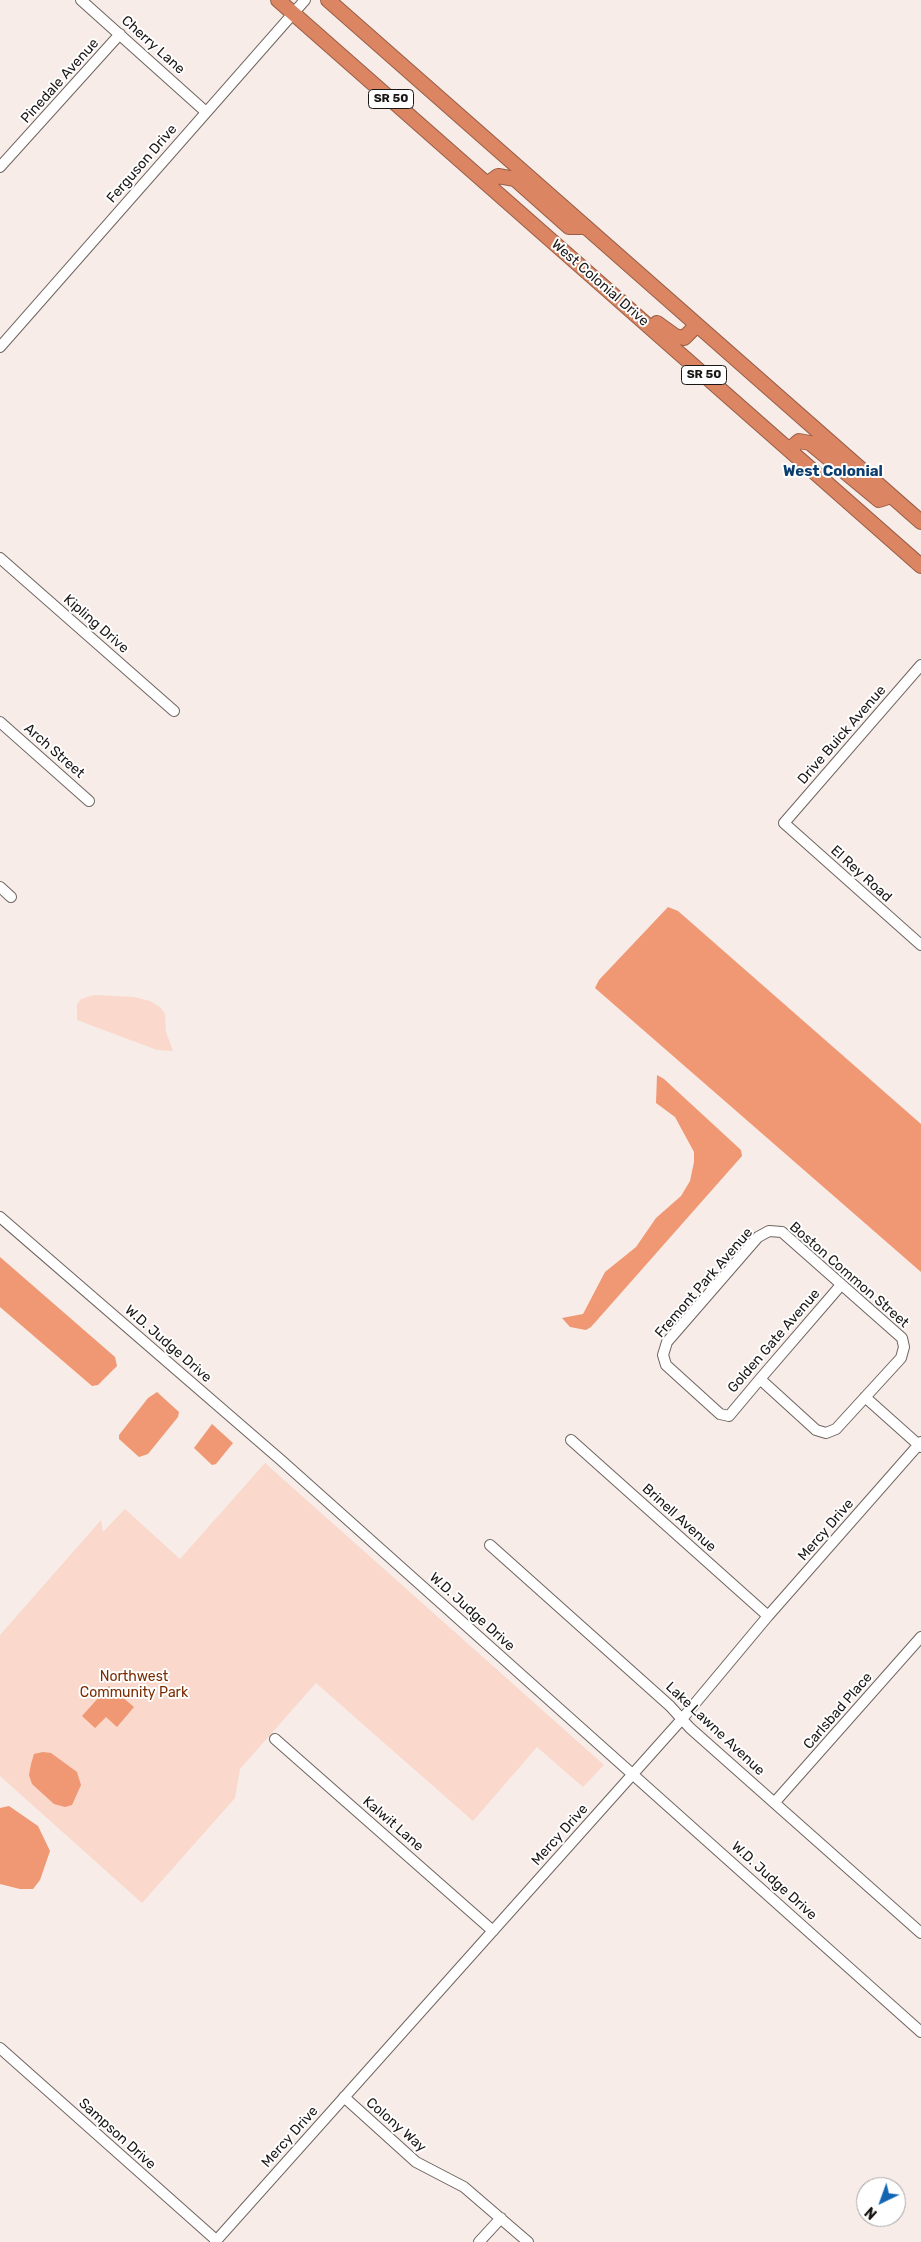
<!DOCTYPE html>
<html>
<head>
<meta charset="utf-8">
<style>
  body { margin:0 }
  #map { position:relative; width:921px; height:2242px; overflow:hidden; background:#f7ece7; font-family:Rubik,sans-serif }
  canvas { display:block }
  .north { position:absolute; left:856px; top:2177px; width:50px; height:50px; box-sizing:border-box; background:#fff; border:1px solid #a4a2a2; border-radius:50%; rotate:222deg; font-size:14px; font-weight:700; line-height:20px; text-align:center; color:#1b1716 }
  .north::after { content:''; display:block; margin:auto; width:18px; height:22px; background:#1365b4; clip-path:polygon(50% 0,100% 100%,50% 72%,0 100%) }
</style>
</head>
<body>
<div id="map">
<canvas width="921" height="2242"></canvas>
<div class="north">N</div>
</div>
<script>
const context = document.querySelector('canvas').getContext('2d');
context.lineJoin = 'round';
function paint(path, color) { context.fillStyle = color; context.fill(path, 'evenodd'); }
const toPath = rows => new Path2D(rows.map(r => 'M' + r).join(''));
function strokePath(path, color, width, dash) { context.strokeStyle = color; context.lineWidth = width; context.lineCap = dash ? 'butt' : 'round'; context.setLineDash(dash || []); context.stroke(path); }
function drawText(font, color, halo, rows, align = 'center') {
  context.font = font + ' Rubik,sans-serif'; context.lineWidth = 4; context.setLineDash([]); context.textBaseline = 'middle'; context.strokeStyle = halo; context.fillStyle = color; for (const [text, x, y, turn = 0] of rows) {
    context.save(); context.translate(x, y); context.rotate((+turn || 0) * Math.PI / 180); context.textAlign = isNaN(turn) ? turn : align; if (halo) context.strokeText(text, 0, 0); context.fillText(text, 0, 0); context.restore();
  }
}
const green = toPath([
  [94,995,134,997,150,1001,160,1007,165,1014,166,1032,173,1051,157,1050,77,1020,77,1004,81,999],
  [265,1463,604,1765,583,1787,537,1747,473,1821,316,1683,240,1769,235,1798,142,1903,0,1776,0,1635,101,1520,103,1532,125,1509,180,1559]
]);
const water = toPath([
  [668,907,678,911,921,1124,921,1272,595,988,599,980],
  [657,1075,664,1079,741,1150,742,1156,591,1327,586,1330,570,1327,562,1318,583,1314,605,1272,636,1247,656,1218,681,1196,690,1181,694,1162,694,1152,675,1117,656,1103],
  [0,1257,115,1357,117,1366,98,1385,92,1386,0,1307],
  [157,1392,179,1412,178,1417,148,1454,139,1457,119,1439,119,1435,148,1398],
  [212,1424,233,1443,216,1464,212,1465,194,1448],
  [109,1686,134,1707,117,1727,106,1717,95,1728,82,1716],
  [43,1752,51,1753,77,1772,81,1785,72,1805,65,1807,54,1804,32,1784,29,1775,31,1764,34,1754],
  [9,1806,38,1826,50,1851,40,1880,33,1889,20,1889,0,1884,0,1808]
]);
const minor = toPath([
  [81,0,206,112],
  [0,167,120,34],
  [0,347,305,0],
  [0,558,174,711],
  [921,665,784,823,921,945],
  [0,722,89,801],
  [0,887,11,897],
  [0,1217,282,1461,921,2032],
  [760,1379,816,1430,826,1433,836,1429,901,1358,904,1347,902,1338,782,1232,769,1231,758,1237,667,1342,663,1355,666,1365,720,1414,729,1416,760,1379,841,1285],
  [865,1397,921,1447],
  [571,1440,768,1616],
  [490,1545,670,1706,690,1728,921,1933],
  [275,1739,493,1931],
  [775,1802,921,1637],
  [0,2048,216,2240],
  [344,2097,416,2162,464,2187,528,2242],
  [215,2242,682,1719,768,1616,921,1442],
  [479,2242,501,2218]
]);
const highway = toPath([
  [278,0,921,566],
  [328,0,921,522],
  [487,184,498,176,515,179,569,227,586,227],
  [657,323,675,336,684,338,697,325],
  [789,450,799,441,810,443,879,500,891,496]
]);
const shields = [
  [391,99,45],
  [704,375,45]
];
const shieldNames = [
  ["SR 50",391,99],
  ["SR 50",704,375]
];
const streetNames = [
  ["Cherry Lane",153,45,42],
  ["Pinedale Avenue",60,81,-48],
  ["Ferguson Drive",142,164,-49],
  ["West Colonial Drive",600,283,41],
  ["Kipling Drive",96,624,41],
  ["Drive Buick Avenue",842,735,-49],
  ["Arch Street",54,751,41],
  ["El Rey Road",861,874,42],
  ["Boston Common Street",849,1275,41],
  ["Fremont Park Avenue",704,1283,-49],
  ["Golden Gate Avenue",774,1341,-49],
  ["W.D. Judge Drive",168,1344,41],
  ["Brinell Avenue",679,1518,42],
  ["Mercy Drive",826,1530,-49],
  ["W.D. Judge Drive",472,1612,42],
  ["Carlsbad Place",838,1711,-49],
  ["Lake Lawne Avenue",715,1729,43],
  ["Kalwit Lane",393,1824,41],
  ["Mercy Drive",560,1835,-48],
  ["W.D. Judge Drive",774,1881,42],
  ["Colony Way",396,2125,41],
  ["Sampson Drive",117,2134,42],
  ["Mercy Drive",290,2137,-48]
];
const parkNames = [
  ["Northwest",134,1677],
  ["Community Park",134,1693]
];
const neighbourhoodNames = [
  ["West Colonial",833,472]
];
paint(green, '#fad8cb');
paint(water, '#f09773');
strokePath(minor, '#6e6460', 12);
strokePath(highway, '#985e47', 16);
strokePath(minor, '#fff', 10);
strokePath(highway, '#dc8562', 14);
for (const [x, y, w] of shields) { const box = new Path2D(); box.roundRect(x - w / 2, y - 9.5, w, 19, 4); context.fillStyle = '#fff'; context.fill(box); strokePath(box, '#1b1716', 1); }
drawText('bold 12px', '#1b1716', null, shieldNames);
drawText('14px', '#1b1716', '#fff', streetNames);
drawText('14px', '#7b2d02', '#fff', parkNames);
drawText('bold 15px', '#0b3e6f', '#fff', neighbourhoodNames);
</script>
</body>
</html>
